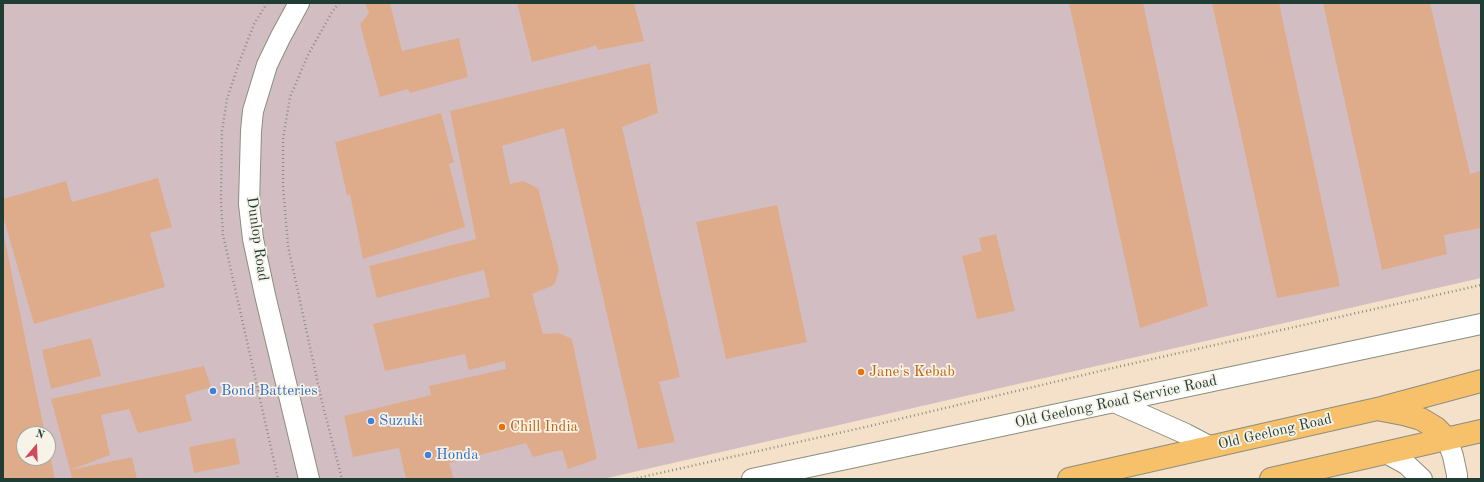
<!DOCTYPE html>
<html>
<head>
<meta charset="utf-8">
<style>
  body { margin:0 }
  #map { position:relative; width:1484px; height:482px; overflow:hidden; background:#f5e1c9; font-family:"Old Standard TT",serif }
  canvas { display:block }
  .frame { position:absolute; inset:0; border:4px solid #1f3d34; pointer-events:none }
  .north { position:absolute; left:16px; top:426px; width:40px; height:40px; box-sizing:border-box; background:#f7f3e8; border:1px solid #a1aaa0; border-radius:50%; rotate:19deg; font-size:11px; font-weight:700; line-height:16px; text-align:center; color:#1f3d34 }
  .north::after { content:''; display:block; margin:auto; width:14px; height:18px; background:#d1495b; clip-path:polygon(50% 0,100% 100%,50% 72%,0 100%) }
</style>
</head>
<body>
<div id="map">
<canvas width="1484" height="482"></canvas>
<div class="frame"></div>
<div class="north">N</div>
</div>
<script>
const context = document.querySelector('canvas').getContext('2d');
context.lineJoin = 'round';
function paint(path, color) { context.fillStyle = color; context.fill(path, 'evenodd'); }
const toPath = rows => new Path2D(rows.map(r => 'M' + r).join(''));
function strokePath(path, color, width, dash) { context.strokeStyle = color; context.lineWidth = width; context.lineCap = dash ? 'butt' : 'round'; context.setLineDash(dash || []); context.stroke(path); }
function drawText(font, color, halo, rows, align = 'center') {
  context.font = font + ' "Old Standard TT",serif'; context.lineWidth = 3.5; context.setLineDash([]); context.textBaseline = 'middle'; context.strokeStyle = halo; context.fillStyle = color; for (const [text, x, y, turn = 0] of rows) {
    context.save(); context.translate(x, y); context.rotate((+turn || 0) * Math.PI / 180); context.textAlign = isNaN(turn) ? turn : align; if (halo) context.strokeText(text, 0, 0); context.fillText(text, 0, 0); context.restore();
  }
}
const industrial = toPath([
  [3,3,1481,3,1481,278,603,479,3,479],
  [24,434,48,434,48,458,24,458]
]);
const building = toPath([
  [365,3,390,3,402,51,459,38,468,77,410,93,408,89,380,97,360,24,369,13],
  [517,3,634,3,644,41,598,50,596,45,588,48,532,62],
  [1069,3,1143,3,1208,306,1140,328],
  [1212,3,1279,3,1340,286,1277,298],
  [1323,3,1430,3,1470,174,1481,171,1481,228,1444,235,1447,254,1382,270],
  [650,63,658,113,622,127,680,377,659,382,675,442,638,449,564,128,502,146,510,184,523,181,538,188,559,270,554,285,532,294,543,334,559,333,572,339,597,459,568,469,562,450,533,457,526,443,449,463,454,479,406,479,399,448,353,457,344,416,431,395,429,386,506,369,505,361,469,370,465,354,385,371,373,324,490,297,484,270,377,298,369,266,476,239,450,111],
  [441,113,454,162,449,164,465,227,363,259,350,194,347,195,335,142],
  [158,178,172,227,150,233,165,287,34,324,3,216,3,199,66,181,72,202],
  [777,205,807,342,726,359,696,222],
  [3,231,45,434,24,434,24,458,48,458,49,450,55,479,3,479],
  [996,234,1015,311,977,319,962,256,982,251,979,238],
  [91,338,101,376,51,389,42,350],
  [204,366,211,387,185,395,192,421,138,433,129,409,101,415,110,455,70,470,51,399],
  [235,438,240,464,194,473,189,447],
  [132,457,137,479,72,479,70,470]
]);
const path = toPath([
  [267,3,254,24,239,63,227,99,222,131,221,201,223,235,278,479],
  [339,3,332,12,308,55,290,97,283,139,283,186,288,246,322,402,342,479],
  [633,479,870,426,1117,367,1481,285]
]);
const minor = toPath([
  [299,3,280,38,267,65,253,111,251,131,249,204,253,239,265,295,309,479],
  [1114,402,1186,434,1211,447],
  [1447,439,1453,456,1457,475,1457,479],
  [1386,453,1406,464,1422,479],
  [752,479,1481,324]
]);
const primary = toPath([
  [1382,410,1403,414,1421,419,1436,428,1447,439],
  [1069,479,1377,409,1481,381],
  [1271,479,1481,431]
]);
const markers = [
  [861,372,4,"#e8710a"],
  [213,391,4,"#3f7fe0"],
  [371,421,4,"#3f7fe0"],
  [502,427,4,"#e8710a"],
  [428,455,4,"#3f7fe0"]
];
const streetNames = [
  ["Dunlop Road",257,239,82],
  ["Old Geelong Road Service Road",1116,402,-12],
  ["Old Geelong Road",1275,432,-13]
];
const foodNames = [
  ["Jane's Kebab",869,372],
  ["Chill India",510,427]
];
const shopNames = [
  ["Bond Batteries",221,391],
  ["Suzuki",379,421],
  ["Honda",436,455]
];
paint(industrial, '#d2bec2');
paint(building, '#dfac8b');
strokePath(minor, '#8a8f7e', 22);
strokePath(primary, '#8a8f7e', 24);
strokePath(path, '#8a8f7e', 2.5, [1, 3]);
strokePath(minor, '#fff', 20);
strokePath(primary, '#f7c06b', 22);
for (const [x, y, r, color] of markers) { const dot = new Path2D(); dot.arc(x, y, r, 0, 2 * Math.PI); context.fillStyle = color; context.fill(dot); strokePath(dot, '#f7f3e8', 1.5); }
drawText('15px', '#1f3d34', '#f7f3e8', streetNames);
drawText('15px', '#c56008', '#f7f3e8', foodNames, 'left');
drawText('15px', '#366cbe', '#f7f3e8', shopNames, 'left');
</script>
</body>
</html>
